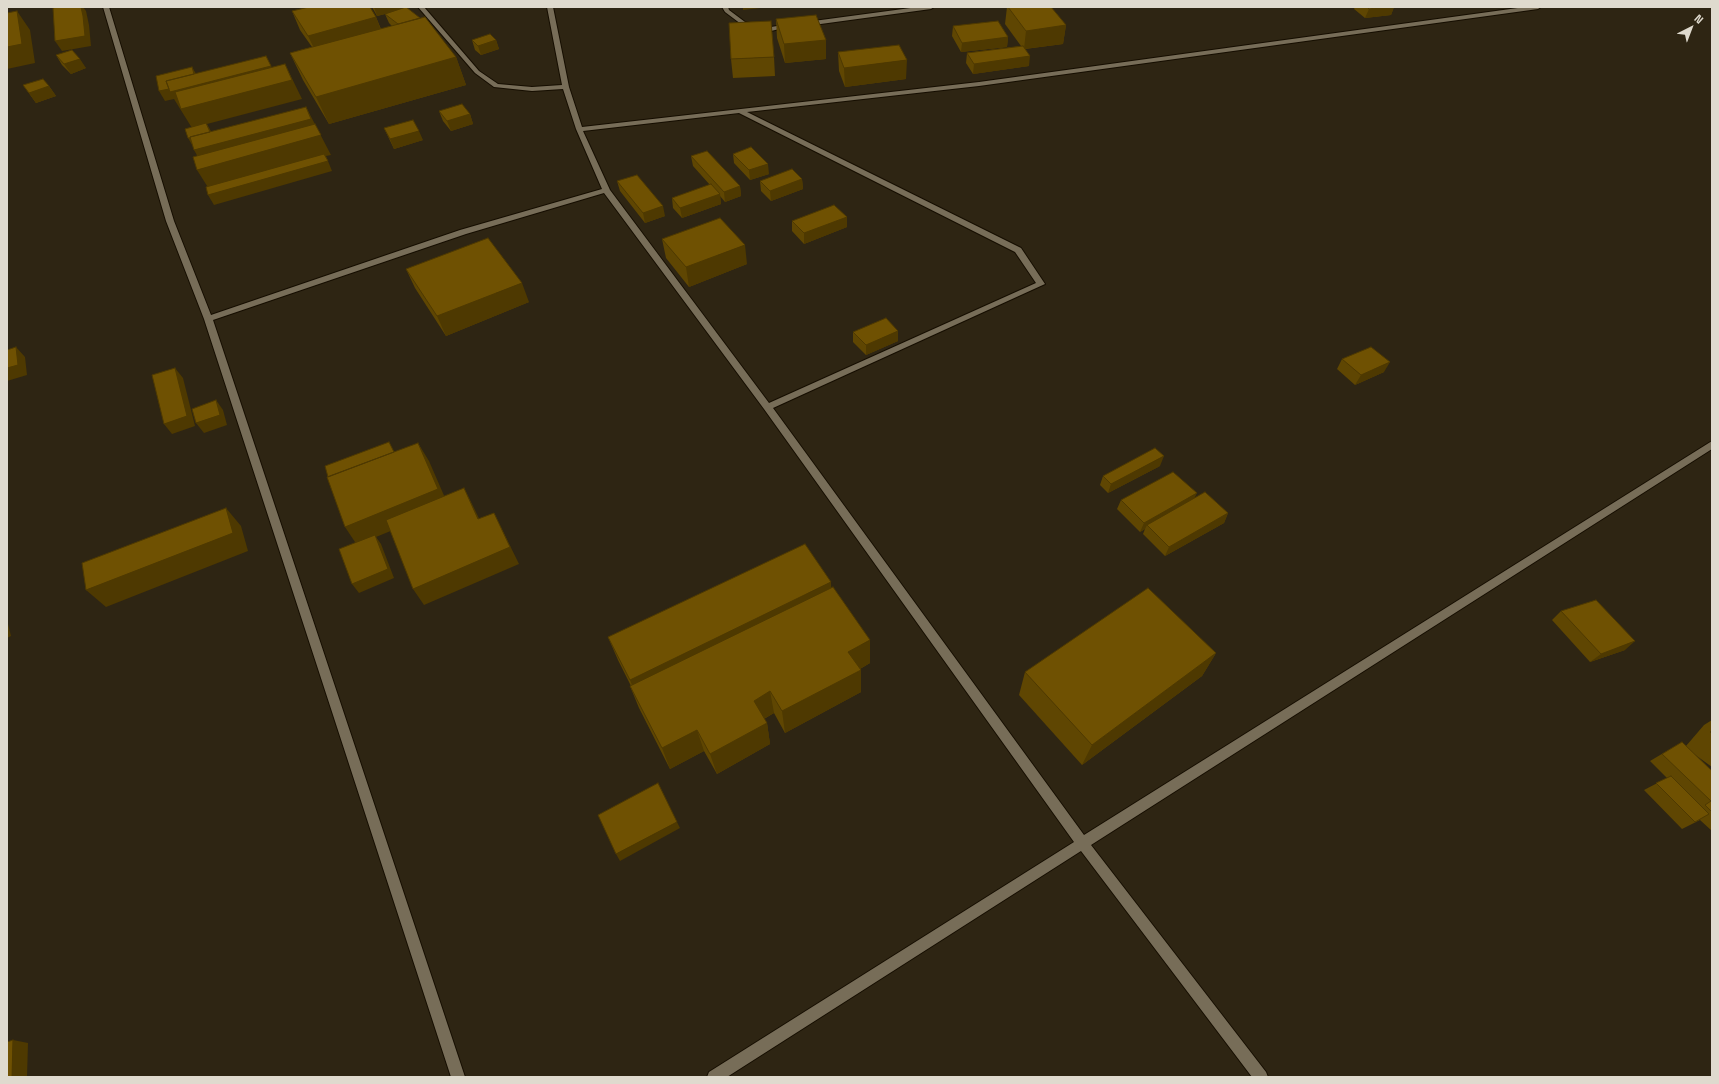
<!DOCTYPE html>
<html>
<head>
<meta charset="utf-8">
<style>
  body { margin:0 }
  #map { position:relative; width:1719px; height:1084px; overflow:hidden; background:#2e2513; font-family:"Space Grotesk",sans-serif }
  canvas { display:block }
  .frame { position:absolute; inset:0; border:8px solid #dfdace; pointer-events:none }
  .north { position:absolute; left:1671px; top:8px; width:40px; height:40px; -webkit-text-stroke:3px #2e2513; paint-order:stroke; rotate:42deg; font-size:11px; font-weight:700; line-height:16px; text-align:center; color:#dfdace }
  .north::after { content:''; display:block; margin:auto; width:14px; height:18px; background:#dfdace; clip-path:polygon(50% 0,100% 100%,50% 72%,0 100%) }
</style>
</head>
<body>
<div id="map">
<canvas width="1719" height="1084"></canvas>
<div class="frame"></div>
<div class="north">N</div>
</div>
<script>
const context = document.querySelector('canvas').getContext('2d');
context.lineJoin = 'round';
const toPath = rows => new Path2D(rows.map(r => 'M' + r).join(''));
function strokePath(path, color, width, dash) { context.strokeStyle = color; context.lineWidth = width; context.lineCap = dash ? 'butt' : 'round'; context.setLineDash(dash || []); context.stroke(path); }
function paint(path, color) { context.fillStyle = color; context.fill(path, 'evenodd'); }
const minor = toPath([
  [103,7,109,7,174,221,211,315,460,230,602,189,576,129,563,89,532,91,494,87,475,73,418,7,424,7,479,71,498,84,532,87,562,85,547,7,553,7,569,87,582,127,979,82,1525,7,1541,7,1538,9,979,86,747,112,1021,248,1045,284,773,408,1084,835,1712,441,1712,449,1091,845,1266,1072,1268,1077,1252,1077,1081,851,727,1077,707,1077,709,1072,1074,842,764,409,604,193,466,234,213,320,465,1077,451,1077,204,319,166,221,103,7],
  [739,113,1015,252,1036,283,769,403,610,190,583,131,739,113],
  [722,7,728,7,729,10,745,22,771,27,789,24,792,26,771,31,741,24,725,12,722,7],
  [918,7,934,7,931,9,806,26,803,24,806,22,918,7]
]);
const wall = toPath([
  [372,7,400,7,400,9,456,57,466,85,329,124,303,80,290,53,312,47,300,30,292,11,376,17,381,29,392,26,389,23,385,14,377,16],
  [1007,7,1051,7,1066,25,1063,44,1025,49,1029,66,973,74,966,63,967,53,1021,46,1005,24],
  [1355,7,1394,7,1391,15,1365,18,1354,9],
  [776,19,826,40,826,59,785,63,777,38],
  [953,26,1008,37,1007,47,961,52,952,36],
  [472,40,496,40,499,49,481,55,475,50],
  [838,52,906,79,845,87,839,71],
  [56,55,86,68,71,74,62,65],
  [774,57,775,76,733,78,731,59],
  [23,85,49,86,56,96,36,103],
  [439,111,470,114,473,124,451,131,443,121],
  [384,128,423,140,394,149],
  [733,154,769,174,750,180,734,163],
  [691,156,740,186,741,196,725,202,720,196,721,204,682,218,673,208,672,198,710,185,693,166],
  [802,179,803,189,771,201,761,191,760,181],
  [617,181,665,216,645,223,620,191],
  [847,217,847,227,804,244,792,231,792,221],
  [662,239,747,264,689,287,666,258],
  [406,269,529,302,446,336,415,288],
  [853,332,898,341,866,355,853,342],
  [1342,359,1384,372,1355,385,1337,369],
  [1160,466,1108,493,1100,485,1103,476],
  [1194,498,1228,513,1224,523,1165,556,1143,534,1145,529,1140,532,1117,509,1121,500],
  [831,588,870,663,860,669,861,692,785,733,774,713,764,719,767,723,770,744,717,774,704,751,670,769,639,708,630,686,631,686,618,660,608,637],
  [1561,611,1625,650,1590,662,1552,620],
  [1216,653,1202,676,1082,765,1019,695,1025,672],
  [1712,720,1712,767,1694,754,1712,771,1712,831,1700,820,1682,829,1644,790,1667,778,1650,761,1682,742,1686,746,1704,725]
]);
const shadedWall = toPath([
  [81,7,83,7,86,11,89,25,91,46,62,51,55,41],
  [374,7,400,7,401,10,377,16],
  [743,7,769,7,743,10],
  [1382,7,1394,7,1391,15,1365,18,1369,9],
  [17,11,30,30,35,63,7,69,7,47],
  [376,17,383,36,317,54,308,36],
  [1066,25,1063,44,1024,49,1026,31],
  [1008,37,1007,47,961,52,962,43],
  [496,40,499,49,481,55,478,46],
  [826,40,826,59,785,63,784,44],
  [266,56,280,83,285,64,302,99,207,124,212,133,194,148,188,138,192,128,174,99,165,101,159,91,192,67,198,77],
  [1030,56,1029,66,973,74,974,64],
  [456,57,466,85,329,124,316,97],
  [80,59,86,68,71,74,64,64],
  [907,60,906,79,845,87,844,68],
  [49,86,56,96,36,103,29,93],
  [306,107,331,155,326,156,332,171,214,205,208,195,209,189,197,170,204,168,194,150],
  [470,114,473,124,451,131,447,121],
  [419,131,423,140,394,149,390,139],
  [768,164,769,174,750,180,749,170],
  [802,179,803,189,771,201,770,191],
  [740,186,741,196,725,202,724,192],
  [720,194,721,204,682,218,680,208],
  [663,206,665,216,645,223,643,213],
  [847,217,847,227,804,244,804,233],
  [745,245,747,264,689,287,686,267],
  [522,283,529,302,446,336,437,316],
  [898,331,898,341,866,355,866,345],
  [16,347,25,357,27,375,7,381,7,368],
  [1390,362,1384,372,1355,385,1361,375],
  [175,368,183,378,195,426,172,434,164,424],
  [216,400,223,410,227,425,204,433,196,423],
  [418,443,429,461,449,507,376,537,381,544,394,578,359,593,352,584,357,545,345,527],
  [1164,456,1160,466,1108,493,1111,484],
  [464,488,473,506,488,537,478,519],
  [1197,493,1192,503,1147,525,1145,529,1140,532,1144,523],
  [226,508,241,526,248,551,106,607,86,590],
  [494,513,519,564,424,605,413,589],
  [1228,513,1224,523,1165,556,1169,547],
  [831,582,832,607,639,702,630,680],
  [7,620,11,636,7,638],
  [870,640,870,663,849,675,848,652],
  [1635,641,1625,650,1590,662,1601,654],
  [1216,653,1202,676,1082,765,1092,745],
  [861,670,861,692,785,733,782,711],
  [770,691,774,713,758,722,754,701],
  [767,723,770,744,717,774,710,754],
  [697,730,704,751,670,769,662,748],
  [677,822,680,828,620,861,616,854],
  [13,1040,28,1043,27,1077,12,1077]
]);
const building = toPath([
  [57,7,81,7,83,16,85,36,55,41,53,8,57,7],
  [309,7,370,7,376,17,308,36,292,11,309,7],
  [406,7,420,18,398,24,385,14,406,7],
  [1008,7,1051,7,1066,25,1026,31,1008,7],
  [1367,7,1382,7,1369,9,1367,7],
  [17,11,22,44,7,47,7,13,17,11],
  [816,15,826,40,784,44,776,19,816,15],
  [425,17,456,57,316,97,290,53,425,17],
  [771,21,774,57,731,59,729,23,771,21],
  [998,21,1008,37,962,43,953,26,998,21],
  [490,34,496,40,478,46,472,40,490,34],
  [899,45,907,60,844,68,838,52,899,45],
  [1023,46,1030,56,974,64,967,53,1023,46],
  [72,50,80,59,64,64,56,55,72,50],
  [266,56,271,66,170,92,166,81,266,56],
  [285,64,292,80,181,109,175,92,285,64],
  [192,67,194,74,166,81,169,89,159,91,156,76,192,67],
  [43,79,49,86,29,93,23,85,43,79],
  [462,104,470,114,447,121,439,111,462,104],
  [306,107,311,119,194,150,190,137,306,107],
  [413,120,419,131,390,139,384,128,413,120],
  [206,123,210,132,190,137,190,138,188,138,185,129,206,123],
  [315,124,321,135,197,170,193,157,315,124],
  [751,147,768,164,749,170,733,154,751,147],
  [707,151,740,186,724,192,691,156,707,151],
  [324,154,328,161,208,195,206,187,324,154],
  [792,169,802,179,770,191,760,181,792,169],
  [637,175,663,206,643,213,617,181,637,175],
  [711,184,720,194,680,208,672,198,711,184],
  [834,205,847,217,804,233,792,221,834,205],
  [720,218,745,245,686,267,662,239,720,218],
  [488,238,522,283,437,316,406,269,488,238],
  [886,318,898,331,866,345,853,332,886,318],
  [16,347,18,365,7,368,7,350,16,347],
  [1371,347,1390,362,1361,375,1342,359,1371,347],
  [175,368,187,416,164,424,152,375,175,368],
  [216,400,220,415,196,423,192,409,216,400],
  [389,442,394,452,328,477,325,466,389,442],
  [418,443,438,489,345,527,327,477,418,443],
  [1155,448,1164,456,1111,484,1103,476,1155,448],
  [1173,472,1197,493,1144,523,1121,500,1173,472],
  [464,488,478,519,494,513,510,547,413,589,386,520,464,488],
  [1205,492,1228,513,1169,547,1147,525,1205,492],
  [226,508,233,533,86,590,82,563,226,508],
  [375,535,388,569,352,584,339,549,375,535],
  [805,544,831,582,630,680,608,637,805,544],
  [833,587,870,640,848,652,861,670,782,711,770,691,754,701,767,723,710,754,697,730,662,748,630,686,833,587],
  [1148,588,1216,653,1092,745,1025,672,1148,588],
  [1596,600,1635,641,1601,654,1561,611,1596,600],
  [1712,730,1712,734,1710,732,1712,730],
  [1682,742,1712,771,1712,812,1705,805,1711,801,1662,754,1682,742],
  [1671,776,1709,814,1695,822,1656,783,1671,776],
  [658,783,677,822,616,854,598,815,658,783],
  [13,1040,12,1077,7,1077,7,1042,13,1040]
]);
strokePath(minor, '#160e01', 2);
paint(minor, '#776d58');
paint(wall, '#5f4602');
paint(shadedWall, '#4e3901');
paint(building, '#6f5102');
strokePath(building, '#4e3901', 1);
</script>
</body>
</html>
